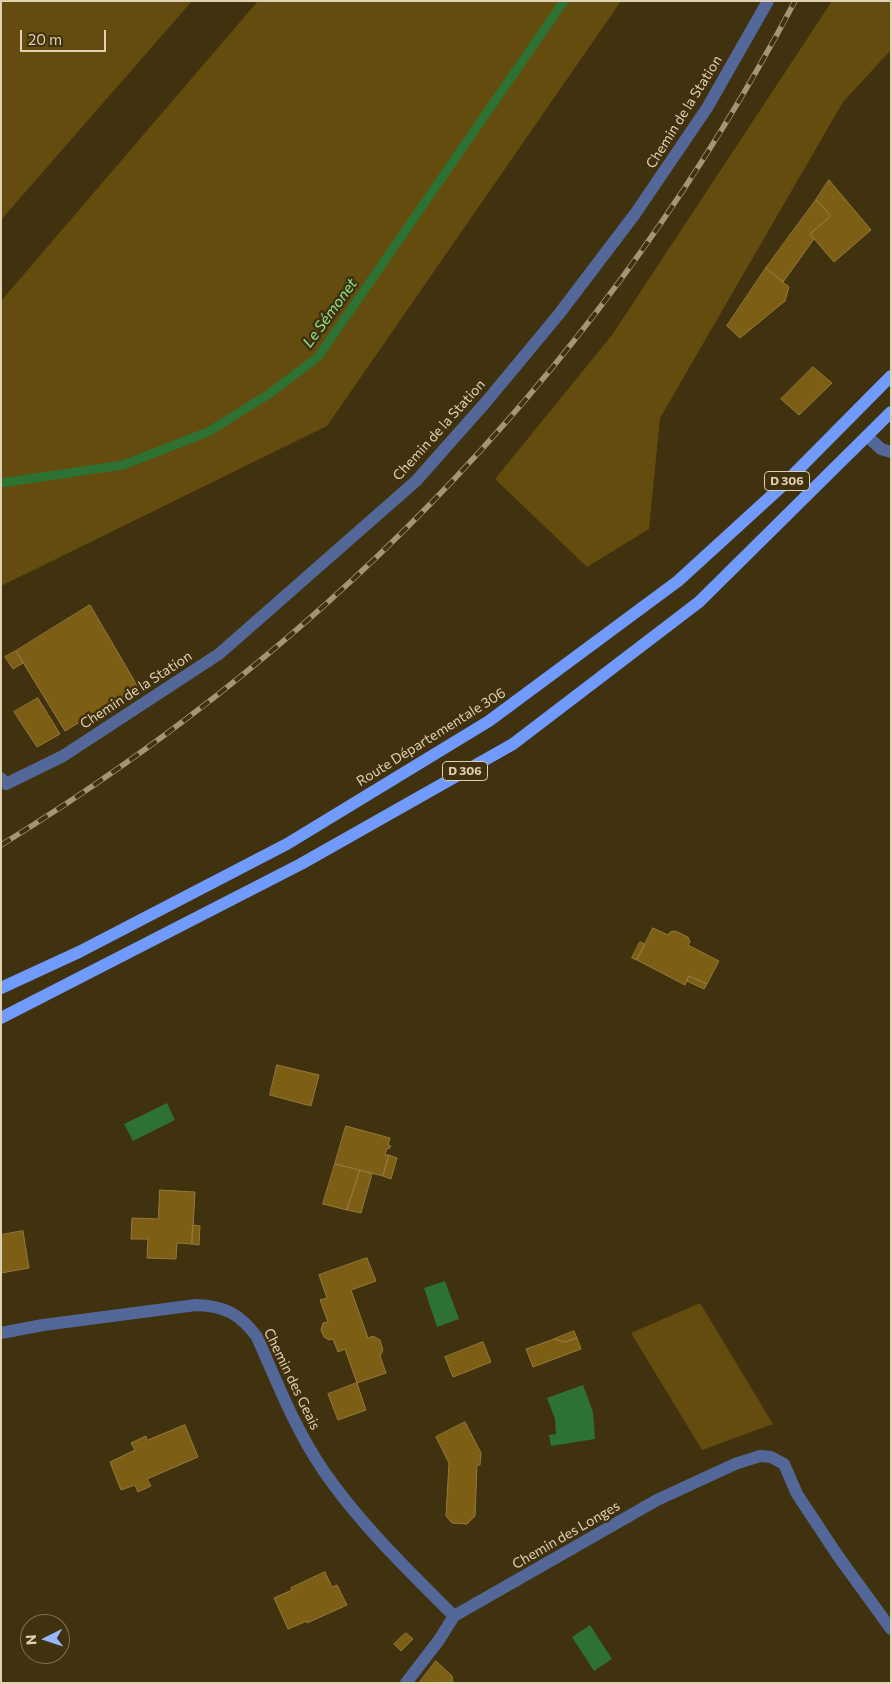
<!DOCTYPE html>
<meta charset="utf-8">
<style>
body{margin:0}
#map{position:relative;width:892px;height:1684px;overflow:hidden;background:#40310f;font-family:Commissioner,sans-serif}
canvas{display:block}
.frame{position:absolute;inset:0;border:2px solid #e0d1b2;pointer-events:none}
.north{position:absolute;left:20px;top:1614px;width:50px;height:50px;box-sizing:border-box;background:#40310f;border:1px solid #807150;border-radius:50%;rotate:266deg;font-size:14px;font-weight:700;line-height:20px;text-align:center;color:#e0d1b2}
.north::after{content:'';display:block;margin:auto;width:18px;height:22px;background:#96b6fd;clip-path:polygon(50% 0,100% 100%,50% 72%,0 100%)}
.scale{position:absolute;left:20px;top:30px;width:86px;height:22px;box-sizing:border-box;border:2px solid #e0d1b2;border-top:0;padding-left:6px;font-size:15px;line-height:18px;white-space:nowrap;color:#e0d1b2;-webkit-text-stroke:4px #40310f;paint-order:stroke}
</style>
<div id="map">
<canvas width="892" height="1684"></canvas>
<div class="frame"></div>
<div class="north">N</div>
<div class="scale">20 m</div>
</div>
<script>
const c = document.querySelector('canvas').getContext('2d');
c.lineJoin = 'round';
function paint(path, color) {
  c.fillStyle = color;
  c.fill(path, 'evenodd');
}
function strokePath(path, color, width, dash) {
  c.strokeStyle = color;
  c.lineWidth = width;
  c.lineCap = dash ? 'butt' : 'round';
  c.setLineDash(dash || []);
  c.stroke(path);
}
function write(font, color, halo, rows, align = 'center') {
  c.font = font + ' Commissioner,sans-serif';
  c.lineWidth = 5;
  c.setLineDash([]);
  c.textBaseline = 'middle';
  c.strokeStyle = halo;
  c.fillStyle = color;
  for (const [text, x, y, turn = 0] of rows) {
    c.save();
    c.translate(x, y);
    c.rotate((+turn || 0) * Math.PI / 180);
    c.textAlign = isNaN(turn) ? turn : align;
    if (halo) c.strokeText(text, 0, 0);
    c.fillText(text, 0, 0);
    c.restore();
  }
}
paint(new Path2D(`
 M 1,1 L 192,1 L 1,220 Z
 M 258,1 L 621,1 L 327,426 L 1,586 L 1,301 Z
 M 832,1 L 891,1 L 891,50 L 843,102 L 660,418 L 649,529 L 587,567 L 495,479 L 612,335 Z
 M 700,1303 L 773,1424 L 702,1450 L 631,1333 Z`), '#644b0e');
paint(new Path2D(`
 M 167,1103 L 175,1120 L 133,1141 L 124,1124 Z
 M 445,1281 L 459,1319 L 437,1327 L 424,1288 Z
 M 583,1385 L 593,1412 L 595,1439 L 551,1446 L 549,1435 L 556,1434 L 555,1419 L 547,1398 Z
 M 590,1625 L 612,1659 L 594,1671 L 572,1637 Z`), '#2d7233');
strokePath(new Path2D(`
 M 1,483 L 123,465 L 208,432 L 269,394 L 318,357 L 564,1`), '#2d7233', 9);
const building = new Path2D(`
 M 829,180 L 871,230 L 834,262 L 810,234 L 831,216 L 816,200 Z
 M 816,200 L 831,216 L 810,234 L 814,239 L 783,282 L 766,268 Z
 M 766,268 L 789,287 L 785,301 L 740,338 L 727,326 Z
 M 813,367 L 832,383 L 799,415 L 781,399 Z
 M 90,605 L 138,687 L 65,731 L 16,651 Z
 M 16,651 L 23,663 L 13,669 L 5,657 Z
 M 38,698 L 60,734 L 37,747 L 14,712 Z
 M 653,928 L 668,935 L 670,932 L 675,931 L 688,937 L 690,942 L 688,945 L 719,961 L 707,984 L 689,976 L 685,985 L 637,960 Z
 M 640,942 L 645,944 L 637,960 L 632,958 Z
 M 689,976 L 707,984 L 704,989 L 687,981 Z
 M 277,1065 L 319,1075 L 311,1106 L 270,1095 Z
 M 346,1126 L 390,1138 L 388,1145 L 391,1146 L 389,1149 L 387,1148 L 385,1155 L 389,1155 L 383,1176 L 335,1164 Z
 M 389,1155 L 397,1158 L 391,1179 L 383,1176 Z
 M 335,1164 L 360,1170 L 347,1210 L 323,1204 Z
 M 360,1170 L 372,1174 L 361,1213 L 347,1210 Z
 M 160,1190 L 195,1192 L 192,1244 L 177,1243 L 176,1259 L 147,1258 L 148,1239 L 131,1239 L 132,1218 L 158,1219 Z
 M 193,1225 L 200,1226 L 199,1245 L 192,1244 Z
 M 23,1231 L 29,1268 L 1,1273 L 1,1235 Z
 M 367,1258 L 376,1281 L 351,1290 L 368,1338 L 373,1336 L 380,1340 L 383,1350 L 380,1356 L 386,1373 L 357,1383 L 345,1349 L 338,1352 L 333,1339 L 329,1340 L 324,1337 L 321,1330 L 323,1323 L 328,1322 L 320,1300 L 327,1298 L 319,1275 Z
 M 574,1331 L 577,1338 L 565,1342 L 554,1339 Z
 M 577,1338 L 581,1349 L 533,1367 L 526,1349 L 554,1339 L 565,1342 Z
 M 483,1342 L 491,1362 L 453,1377 L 445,1357 Z
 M 357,1383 L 366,1410 L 338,1420 L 328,1394 Z
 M 465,1422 L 481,1453 L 480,1465 L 477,1465 L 475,1516 L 467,1524 L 452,1523 L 446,1516 L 449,1463 L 436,1437 Z
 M 185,1425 L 198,1457 L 147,1479 L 151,1486 L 138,1492 L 135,1485 L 121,1490 L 110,1462 L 135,1450 L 131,1443 L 146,1436 L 147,1440 Z
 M 325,1572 L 332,1587 L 337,1585 L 347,1605 L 307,1623 L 307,1621 L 288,1629 L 274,1598 L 292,1590 L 291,1588 Z
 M 406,1633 L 413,1639 L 401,1651 L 394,1644 Z
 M 436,1661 L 452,1676 L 453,1682 L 419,1683 Z`);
paint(building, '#7c5f15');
strokePath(building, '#95793a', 1);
strokePath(new Path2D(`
 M 867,436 L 881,449 L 891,452
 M 1,778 L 6,784 L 63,756 L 219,654 L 416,481 L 486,402 L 559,314 L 635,214 L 707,108 L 768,1
 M 1,1333 L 43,1325 L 196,1305 C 225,1306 240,1314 257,1337 C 277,1382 295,1429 323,1470 C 359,1523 409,1571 454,1616
 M 406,1683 L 439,1640 L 454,1616 L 657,1500 L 735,1464 L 760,1456 L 771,1457 L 784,1464 L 797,1494 L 838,1556 L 891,1629`), '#536898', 12);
strokePath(new Path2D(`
 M 1,988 L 79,952 L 287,844 L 489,721 L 678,581 L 781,487 L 891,376
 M 1,1018 L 301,864 L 513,744 L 699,602 L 891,412`), '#709afc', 12);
const rail = new Path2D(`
 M 1,845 C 341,637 609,354 795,1`);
strokePath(rail, '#a49575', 5.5);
strokePath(rail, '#40310f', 4, [11]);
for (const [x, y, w] of [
 [787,481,45],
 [465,771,45]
]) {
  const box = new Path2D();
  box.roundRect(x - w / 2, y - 9.5, w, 19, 4);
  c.fillStyle = '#40310f';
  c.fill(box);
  strokePath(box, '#e0d1b2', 1);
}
write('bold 12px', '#e0d1b2', null, [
 ["D 306",787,481],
 ["D 306",465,771]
]);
write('14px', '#e0d1b2', '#40310f', [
 ["Chemin de la Station",684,112,-58],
 ["Chemin de la Station",439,430,-48],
 ["Chemin de la Station",136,690,-33],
 ["Route Départementale 306",431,737,-32],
 ["Chemin des Geais",292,1379,64],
 ["Chemin des Longes",566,1535,-30]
]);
write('italic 15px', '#8be790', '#40310f', [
 ["Le Sémonet",330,313,-54]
]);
</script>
